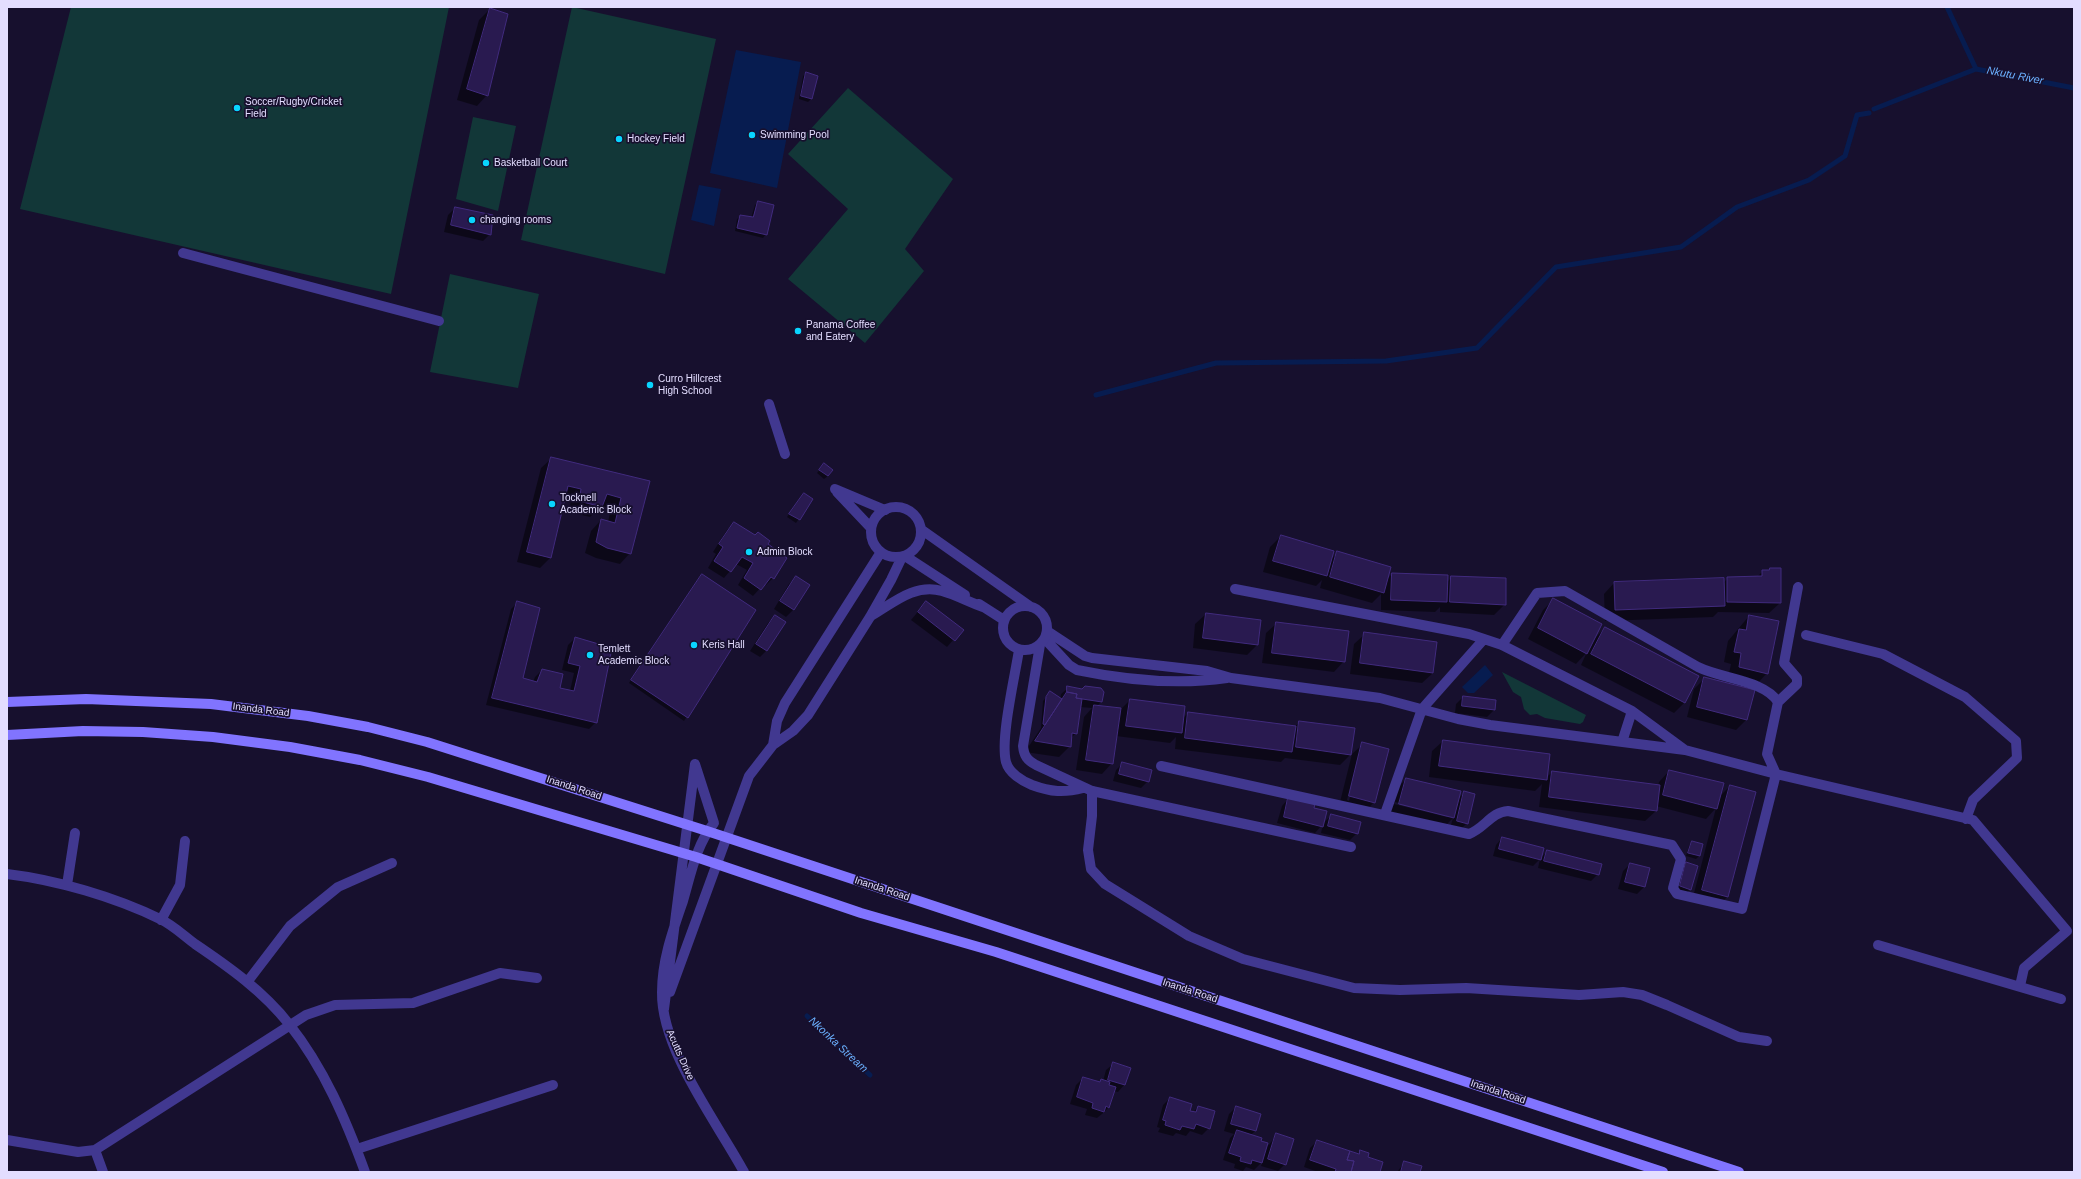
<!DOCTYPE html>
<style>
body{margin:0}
#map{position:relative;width:2081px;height:1179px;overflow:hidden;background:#17102e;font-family:Helvetica,sans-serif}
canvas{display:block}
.frame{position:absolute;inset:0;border:8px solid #e3ddff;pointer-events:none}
</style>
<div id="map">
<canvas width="2081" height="1179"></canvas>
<div class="frame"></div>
</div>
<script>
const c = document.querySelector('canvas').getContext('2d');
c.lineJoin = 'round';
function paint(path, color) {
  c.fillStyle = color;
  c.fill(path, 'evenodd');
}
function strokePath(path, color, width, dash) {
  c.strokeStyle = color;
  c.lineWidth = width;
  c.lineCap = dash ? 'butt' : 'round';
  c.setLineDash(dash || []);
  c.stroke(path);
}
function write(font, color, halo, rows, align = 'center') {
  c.font = font + ' Helvetica,sans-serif';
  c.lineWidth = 3.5;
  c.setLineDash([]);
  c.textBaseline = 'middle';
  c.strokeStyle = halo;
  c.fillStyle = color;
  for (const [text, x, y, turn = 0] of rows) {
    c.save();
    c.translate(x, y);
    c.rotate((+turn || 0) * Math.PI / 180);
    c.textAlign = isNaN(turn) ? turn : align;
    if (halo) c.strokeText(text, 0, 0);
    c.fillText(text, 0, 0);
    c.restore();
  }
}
paint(new Path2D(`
 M 71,7 L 449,7 L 391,294 L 20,209 Z
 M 572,7 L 716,39 L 665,274 L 521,240 Z
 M 848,88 L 953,179 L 905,249 L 924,271 L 865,343 L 788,279 L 848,209 L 788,154 Z
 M 473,117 L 516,126 L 498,211 L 456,199 Z
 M 450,274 L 539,294 L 518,388 L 430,372 Z
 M 1502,672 L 1586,715 L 1583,722 L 1580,724 L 1545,718 L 1537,714 L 1530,715 L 1524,709 L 1521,697 L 1513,692 Z`), '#123738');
paint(new Path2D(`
 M 736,50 L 801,62 L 777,188 L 710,173 Z
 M 699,185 L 721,189 L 714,226 L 691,220 Z
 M 1485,665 L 1493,675 L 1474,693 L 1468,693 L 1462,687 Z`), '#071c50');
paint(new Path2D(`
 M 490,9 L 487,95 L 477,106 L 457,100 L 479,20 Z
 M 806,73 L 811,99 L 808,102 L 799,99 L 803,76 Z
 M 758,202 L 766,234 L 763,238 L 735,231 L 737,219 L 741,216 L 751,218 L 755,205 Z
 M 455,208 L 490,234 L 483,241 L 444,232 L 448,215 Z
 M 552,458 L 648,481 L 630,553 L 620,564 L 596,558 L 585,553 L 591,531 L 601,520 L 608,522 L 611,508 L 601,506 L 590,517 L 569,512 L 571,499 L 565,498 L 551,557 L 540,568 L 517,562 L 541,468 Z
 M 821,468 L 828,476 L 824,479 L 817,473 Z
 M 804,494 L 812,500 L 796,523 L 787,517 Z
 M 734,523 L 766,544 L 773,578 L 766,585 L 764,584 L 753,596 L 738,585 L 747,570 L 736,564 L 724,578 L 708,568 L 716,554 L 713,552 L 727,530 Z
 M 1281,536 L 1331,559 L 1338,553 L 1386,580 L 1392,574 L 1447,582 L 1452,577 L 1505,604 L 1494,615 L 1440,612 L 1440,607 L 1435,612 L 1381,610 L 1381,594 L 1372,603 L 1320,588 L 1322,580 L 1316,586 L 1263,572 L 1270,547 Z
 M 1770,569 L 1780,603 L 1769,613 L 1718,612 L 1713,617 L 1605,621 L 1604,594 L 1614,583 L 1723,583 L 1728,578 L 1757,577 L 1763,571 L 1767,571 Z
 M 702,575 L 755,611 L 684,721 L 629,683 Z
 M 796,578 L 808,585 L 793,610 L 786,617 L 774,609 L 789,584 Z
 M 1553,600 L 1593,640 L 1605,628 L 1685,702 L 1674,713 L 1581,665 L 1587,652 L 1576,664 L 1528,639 L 1543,610 Z
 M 518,602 L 521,679 L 533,682 L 535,677 L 542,670 L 558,689 L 570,691 L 574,673 L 562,670 L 568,645 L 575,638 L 596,722 L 589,729 L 486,705 L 511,609 Z
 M 926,602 L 962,630 L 947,647 L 911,620 Z
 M 1206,614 L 1257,645 L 1247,655 L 1193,648 L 1195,624 Z
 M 775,616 L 767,650 L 760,657 L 750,651 L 768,623 Z
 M 1749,616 L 1767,673 L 1757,684 L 1728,678 L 1731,664 L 1724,662 L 1728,641 Z
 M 1277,623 L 1344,661 L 1334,672 L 1262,663 L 1266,633 Z
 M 1365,634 L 1433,673 L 1422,683 L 1350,674 L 1354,644 Z
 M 1705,678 L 1747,719 L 1736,730 L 1687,717 L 1694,689 Z
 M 1068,688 L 1101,702 L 1097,706 L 1121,709 L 1130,700 L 1182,719 L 1188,713 L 1295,726 L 1300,722 L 1351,754 L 1340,765 L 1285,758 L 1281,762 L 1175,749 L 1176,737 L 1170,743 L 1116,736 L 1112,763 L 1102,774 L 1076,770 L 1084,717 L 1092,708 L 1080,707 L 1076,733 L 1071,738 L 1070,746 L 1059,757 L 1025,752 L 1041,728 L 1043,701 L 1047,696 L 1060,700 L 1061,694 Z
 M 1463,697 L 1494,710 L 1487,717 L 1455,713 L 1456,704 Z
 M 1443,741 L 1546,778 L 1552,772 L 1658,786 L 1659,782 L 1669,771 L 1719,797 L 1730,786 L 1727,897 L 1717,907 L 1692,901 L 1716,808 L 1706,819 L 1656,806 L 1656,811 L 1645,821 L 1539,807 L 1542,784 L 1535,791 L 1429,777 L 1432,751 Z
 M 1363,744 L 1374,802 L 1364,813 L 1339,806 L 1352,754 ZM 1358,755 L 1360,755 L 1349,801 L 1347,800 Z
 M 1123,763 L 1148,781 L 1141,788 L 1113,781 L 1116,770 Z
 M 1406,779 L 1458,799 L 1464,793 L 1467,823 L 1460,830 L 1450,828 L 1453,818 L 1443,828 L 1389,815 L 1395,790 ZM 1395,802 L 1447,815 L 1447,817 L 1394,804 Z
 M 1288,799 L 1313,809 L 1322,824 L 1331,816 L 1357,833 L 1350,840 L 1321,833 L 1323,824 L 1315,833 L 1277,823 L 1282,806 Z
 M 1502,838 L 1540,858 L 1548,851 L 1598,874 L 1591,881 L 1538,868 L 1540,859 L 1533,866 L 1493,856 L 1496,845 Z
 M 1692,842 L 1702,845 L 1699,856 L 1696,859 L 1686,856 L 1689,846 Z
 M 1687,863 L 1690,889 L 1687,893 L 1677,890 L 1684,867 Z
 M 1630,864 L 1649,869 L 1644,887 L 1637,894 L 1618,889 L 1623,871 Z
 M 1113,1064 L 1124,1085 L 1118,1092 L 1114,1091 L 1109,1107 L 1102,1114 L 1097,1118 L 1085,1115 L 1087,1109 L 1070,1104 L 1076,1085 L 1083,1078 L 1098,1083 L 1103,1081 L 1106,1070 Z
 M 1170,1098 L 1189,1111 L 1193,1112 L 1198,1107 L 1209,1128 L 1202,1135 L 1190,1131 L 1186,1136 L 1176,1133 L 1173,1136 L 1158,1132 L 1160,1128 L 1157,1127 L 1163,1105 Z
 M 1236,1107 L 1255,1131 L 1251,1135 L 1260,1142 L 1269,1145 L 1277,1134 L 1285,1164 L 1278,1171 L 1261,1166 L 1263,1161 L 1254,1170 L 1246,1167 L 1243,1171 L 1234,1168 L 1235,1164 L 1223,1160 L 1230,1138 L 1234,1134 L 1224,1131 L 1229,1114 Z
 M 1317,1141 L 1357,1154 L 1361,1151 L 1379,1172 L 1318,1172 L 1304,1167 L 1310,1148 Z
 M 1405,1162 L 1419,1172 L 1397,1172 Z`), '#0007');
strokePath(new Path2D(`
 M 1947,7 L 1976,69 L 2074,88
 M 1874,109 L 1976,69
 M 1096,395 L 1216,363 L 1386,361 L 1477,348 L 1556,267 L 1681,247 L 1737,207 L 1809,180 L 1845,156 L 1857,115 L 1869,113
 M 807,1016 L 870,1075`), '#071c50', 5);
const building = new Path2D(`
 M 490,8 L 508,14 L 488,96 L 467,89 Z
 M 806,72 L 818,76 L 812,99 L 801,96 Z
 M 758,201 L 774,205 L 767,235 L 737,228 L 740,215 L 753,217 Z
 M 455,207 L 493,215 L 491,235 L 451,225 Z
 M 551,457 L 650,481 L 631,554 L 607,548 L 596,542 L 601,519 L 615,523 L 621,498 L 607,494 L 602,507 L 579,501 L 581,489 L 568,486 L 551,558 L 527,552 Z
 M 824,463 L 833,470 L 828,476 L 819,470 Z
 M 804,493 L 813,499 L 800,520 L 789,514 Z
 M 734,522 L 755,535 L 758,532 L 770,541 L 768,544 L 787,558 L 774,579 L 771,577 L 761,590 L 744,578 L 753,563 L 742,557 L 731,572 L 714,561 L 723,547 L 719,544 Z
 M 1281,535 L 1334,551 L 1327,576 L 1273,561 Z
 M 1337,551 L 1391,567 L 1384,593 L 1330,577 Z
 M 1770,568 L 1781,568 L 1781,603 L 1727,602 L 1727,577 L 1762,576 L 1762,570 L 1769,570 Z
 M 1392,573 L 1448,575 L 1447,602 L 1391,600 Z
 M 702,574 L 756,610 L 688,718 L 631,680 Z
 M 796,576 L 810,585 L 794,610 L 780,601 Z
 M 1451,576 L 1506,578 L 1506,605 L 1450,602 Z
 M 1724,578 L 1725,606 L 1615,610 L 1614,582 Z
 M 1553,598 L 1602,624 L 1587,654 L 1538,628 Z
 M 517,601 L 540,608 L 523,678 L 537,682 L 542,669 L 563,674 L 560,688 L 574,691 L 580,666 L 568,663 L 575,637 L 612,648 L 597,723 L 492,698 Z
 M 926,601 L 964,630 L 955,641 L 918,612 Z
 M 1206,613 L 1261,620 L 1258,645 L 1203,638 Z
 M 775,615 L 786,622 L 767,651 L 756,644 Z
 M 1749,615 L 1779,621 L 1768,674 L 1739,667 L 1741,653 L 1734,652 L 1739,629 L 1746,630 Z
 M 1276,622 L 1349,631 L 1345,662 L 1272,653 Z
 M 1605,627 L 1699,676 L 1685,703 L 1591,654 Z
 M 1364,632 L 1437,642 L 1433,673 L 1360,663 Z
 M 1704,677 L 1755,690 L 1747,720 L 1697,707 Z
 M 1067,686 L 1082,689 L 1085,686 L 1101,688 L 1104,692 L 1102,702 L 1076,698 L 1077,694 L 1067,692 Z
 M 1050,691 L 1062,699 L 1045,725 L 1043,724 L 1046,697 Z
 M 1067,692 L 1077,694 L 1076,698 L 1082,699 L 1077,734 L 1072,733 L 1071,747 L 1035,741 Z
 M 1463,696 L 1496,700 L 1495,710 L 1462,706 Z
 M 1130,699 L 1185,706 L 1182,733 L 1126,726 Z
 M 1094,705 L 1121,708 L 1113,764 L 1086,760 Z
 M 1188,712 L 1296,726 L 1292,752 L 1185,738 Z
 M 1299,721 L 1355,728 L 1351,755 L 1296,747 Z
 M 1443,740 L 1550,754 L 1547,780 L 1439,766 Z
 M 1362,742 L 1389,749 L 1375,803 L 1349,796 Z
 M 1122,762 L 1152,770 L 1149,782 L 1119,774 Z
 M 1669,770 L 1724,783 L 1717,809 L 1663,795 Z
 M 1552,771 L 1660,785 L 1657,811 L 1549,797 Z
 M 1406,778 L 1461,791 L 1454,818 L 1399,804 Z
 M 1730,785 L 1756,792 L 1728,897 L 1702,890 Z
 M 1464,791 L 1475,794 L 1468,824 L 1457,821 Z
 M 1288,798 L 1315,804 L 1314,808 L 1327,811 L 1323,827 L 1284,817 Z
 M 1331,814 L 1361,822 L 1358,834 L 1328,826 Z
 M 1502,837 L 1544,848 L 1541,860 L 1499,849 Z
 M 1692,841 L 1703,844 L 1700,856 L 1688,853 Z
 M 1547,850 L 1602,864 L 1599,875 L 1544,861 Z
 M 1686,862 L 1698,866 L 1691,890 L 1680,886 Z
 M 1630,863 L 1650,868 L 1645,887 L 1625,882 Z
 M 1113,1062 L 1131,1068 L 1125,1085 L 1108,1080 Z
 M 1083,1077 L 1100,1082 L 1101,1079 L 1110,1082 L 1109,1085 L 1116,1087 L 1109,1108 L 1106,1106 L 1104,1112 L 1092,1108 L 1093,1103 L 1077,1097 Z
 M 1170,1097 L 1192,1104 L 1190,1111 L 1196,1112 L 1198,1106 L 1215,1111 L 1210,1129 L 1196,1124 L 1194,1129 L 1182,1126 L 1180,1130 L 1165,1125 L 1166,1121 L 1163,1120 Z
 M 1236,1106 L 1261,1114 L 1256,1131 L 1231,1124 Z
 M 1237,1130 L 1262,1138 L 1261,1141 L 1268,1143 L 1262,1163 L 1252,1160 L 1251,1164 L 1240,1161 L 1241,1157 L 1229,1153 Z
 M 1276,1133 L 1294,1139 L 1286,1165 L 1268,1159 Z
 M 1317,1140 L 1350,1151 L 1347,1160 L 1354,1161 L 1351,1172 L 1335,1172 L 1336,1169 L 1310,1160 Z
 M 1360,1150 L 1369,1153 L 1368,1157 L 1383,1162 L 1380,1172 L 1351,1172 L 1354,1161 L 1347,1160 L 1350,1151 L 1359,1154 Z
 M 1404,1161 L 1422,1166 L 1420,1172 L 1401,1172 Z`);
paint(building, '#291a50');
strokePath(building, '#412b7e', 1);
strokePath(new Path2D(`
 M 183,253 L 439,321
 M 769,404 L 785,454
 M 835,489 L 885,510
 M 837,492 L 871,528
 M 1235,589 L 1469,634 L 1502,645 L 1632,711 L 1685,750
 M 1047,631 L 1085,656 L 1092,658 L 1207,671 L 1231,678 L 1380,698 L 1458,719 L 1490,725 L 1685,750 L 1776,774 L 1973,820 L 2067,931 L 2024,968 L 2020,986
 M 1806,635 L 1883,654 L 1965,697 L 2016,741 L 2017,758 L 1973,800 L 1966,819
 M 1045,639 L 1069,665 L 1077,670 C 1125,680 1178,685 1227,678
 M 1778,702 L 1797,684 L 1797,678 L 1784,663 L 1798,587
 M 1622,742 L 1632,711
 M 1161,766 L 1469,834 C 1485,828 1491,812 1508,811 L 1672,845 L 1681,859 L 1673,888 L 1677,894 L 1742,909 L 1776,774 L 1767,754 L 1778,702 C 1764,680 1722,679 1698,667 L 1565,591 L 1537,593 L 1502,645
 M 1092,791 L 1351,847
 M 1385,814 L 1422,709 L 1484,639
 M 1878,945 L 2061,999`), '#413890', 10);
strokePath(new Path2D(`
 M871 532a25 25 0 1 1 50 0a25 25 0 1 1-50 0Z
 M 922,530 L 1031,607
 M 905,556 L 965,595
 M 979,604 L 1004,620
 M1003 628a22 22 0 1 1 44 0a22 22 0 1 1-44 0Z
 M 871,616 C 893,603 915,583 942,591 C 956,595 969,602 983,607
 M 1040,645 L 1023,746 C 1024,756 1027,760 1036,765 L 1092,791 L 1092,816 L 1088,850 L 1091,869 L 1105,884 L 1189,936 L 1243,959 L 1354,988 L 1400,990 L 1466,988 L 1579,995 L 1623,992 L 1642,995 L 1667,1005 L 1739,1037 L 1767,1041
 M 1019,650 C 1015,676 1000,739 1006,762 C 1009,773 1022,781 1032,785 C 1051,792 1064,793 1083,788
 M 773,745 L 777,721 L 785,703 L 881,552
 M 7,874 C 57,880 115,897 160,919 C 173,925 184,936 195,944 C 229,967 263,991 289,1024 C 324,1068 346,1120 365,1172
 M 67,885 L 75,833
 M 161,920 L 180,885 L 185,841
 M 248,981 L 290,926 L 338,887 L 392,863
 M 670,992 L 749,776 L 773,745 L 793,731 L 808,715 L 870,617 L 891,580 L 902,557
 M 664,1009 L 695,764 L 714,823 C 696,845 691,874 683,901 C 673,930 662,960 662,992 C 661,1050 717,1122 744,1172
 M 7,1140 L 78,1152 L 95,1150 L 306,1015 L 335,1005 L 413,1003 L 500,973 L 537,978
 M 357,1149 L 553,1085
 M 95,1150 L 103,1172`), '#413890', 10);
strokePath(new Path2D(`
 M 7,702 L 86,699 L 211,704 L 308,716 L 368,727 L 427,742 L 707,831 L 1739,1172
 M 7,735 L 83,731 L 143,732 L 213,737 L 290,747 L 360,760 L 428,777 L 696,857 L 861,913 L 996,952 L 1663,1172`), '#8174ff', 10);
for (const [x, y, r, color] of [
 [237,108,4,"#09d5ff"],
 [752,135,4,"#09d5ff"],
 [619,139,4,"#09d5ff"],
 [486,163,4,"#09d5ff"],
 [472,220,4,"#09d5ff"],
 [798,331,4,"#09d5ff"],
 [650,385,4,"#09d5ff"],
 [552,504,4,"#09d5ff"],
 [749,552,4,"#09d5ff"],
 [694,645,4,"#09d5ff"],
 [590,655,4,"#09d5ff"]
]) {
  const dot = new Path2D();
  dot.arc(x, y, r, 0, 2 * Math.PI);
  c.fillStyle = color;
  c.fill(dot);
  strokePath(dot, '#17102e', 1.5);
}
write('10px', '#e3ddff', '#17102e', [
 ["Soccer/Rugby/Cricket",245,102],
 ["Field",245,114],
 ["Swimming Pool",760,135],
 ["Hockey Field",627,139],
 ["Basketball Court",494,163],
 ["changing rooms",480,220],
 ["Panama Coffee",806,325],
 ["and Eatery",806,337],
 ["Curro Hillcrest",658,379],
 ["High School",658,391],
 ["Tocknell",560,498],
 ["Academic Block",560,510],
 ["Admin Block",757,552],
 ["Keris Hall",702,645],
 ["Temlett",598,649],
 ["Academic Block",598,661]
], 'left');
write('10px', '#e3ddff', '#17102e', [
 ["Inanda Road",261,710,7],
 ["Inanda Road",574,788,18],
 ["Inanda Road",882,889,18],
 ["Inanda Road",1190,991,18],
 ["Acutts Drive",680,1055,66],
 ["Inanda Road",1498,1092,18]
]);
write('italic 11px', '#6bb0ff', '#17102e', [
 ["Nkutu River",2015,76,11],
 ["Nkonka Stream",838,1045,43]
]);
</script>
